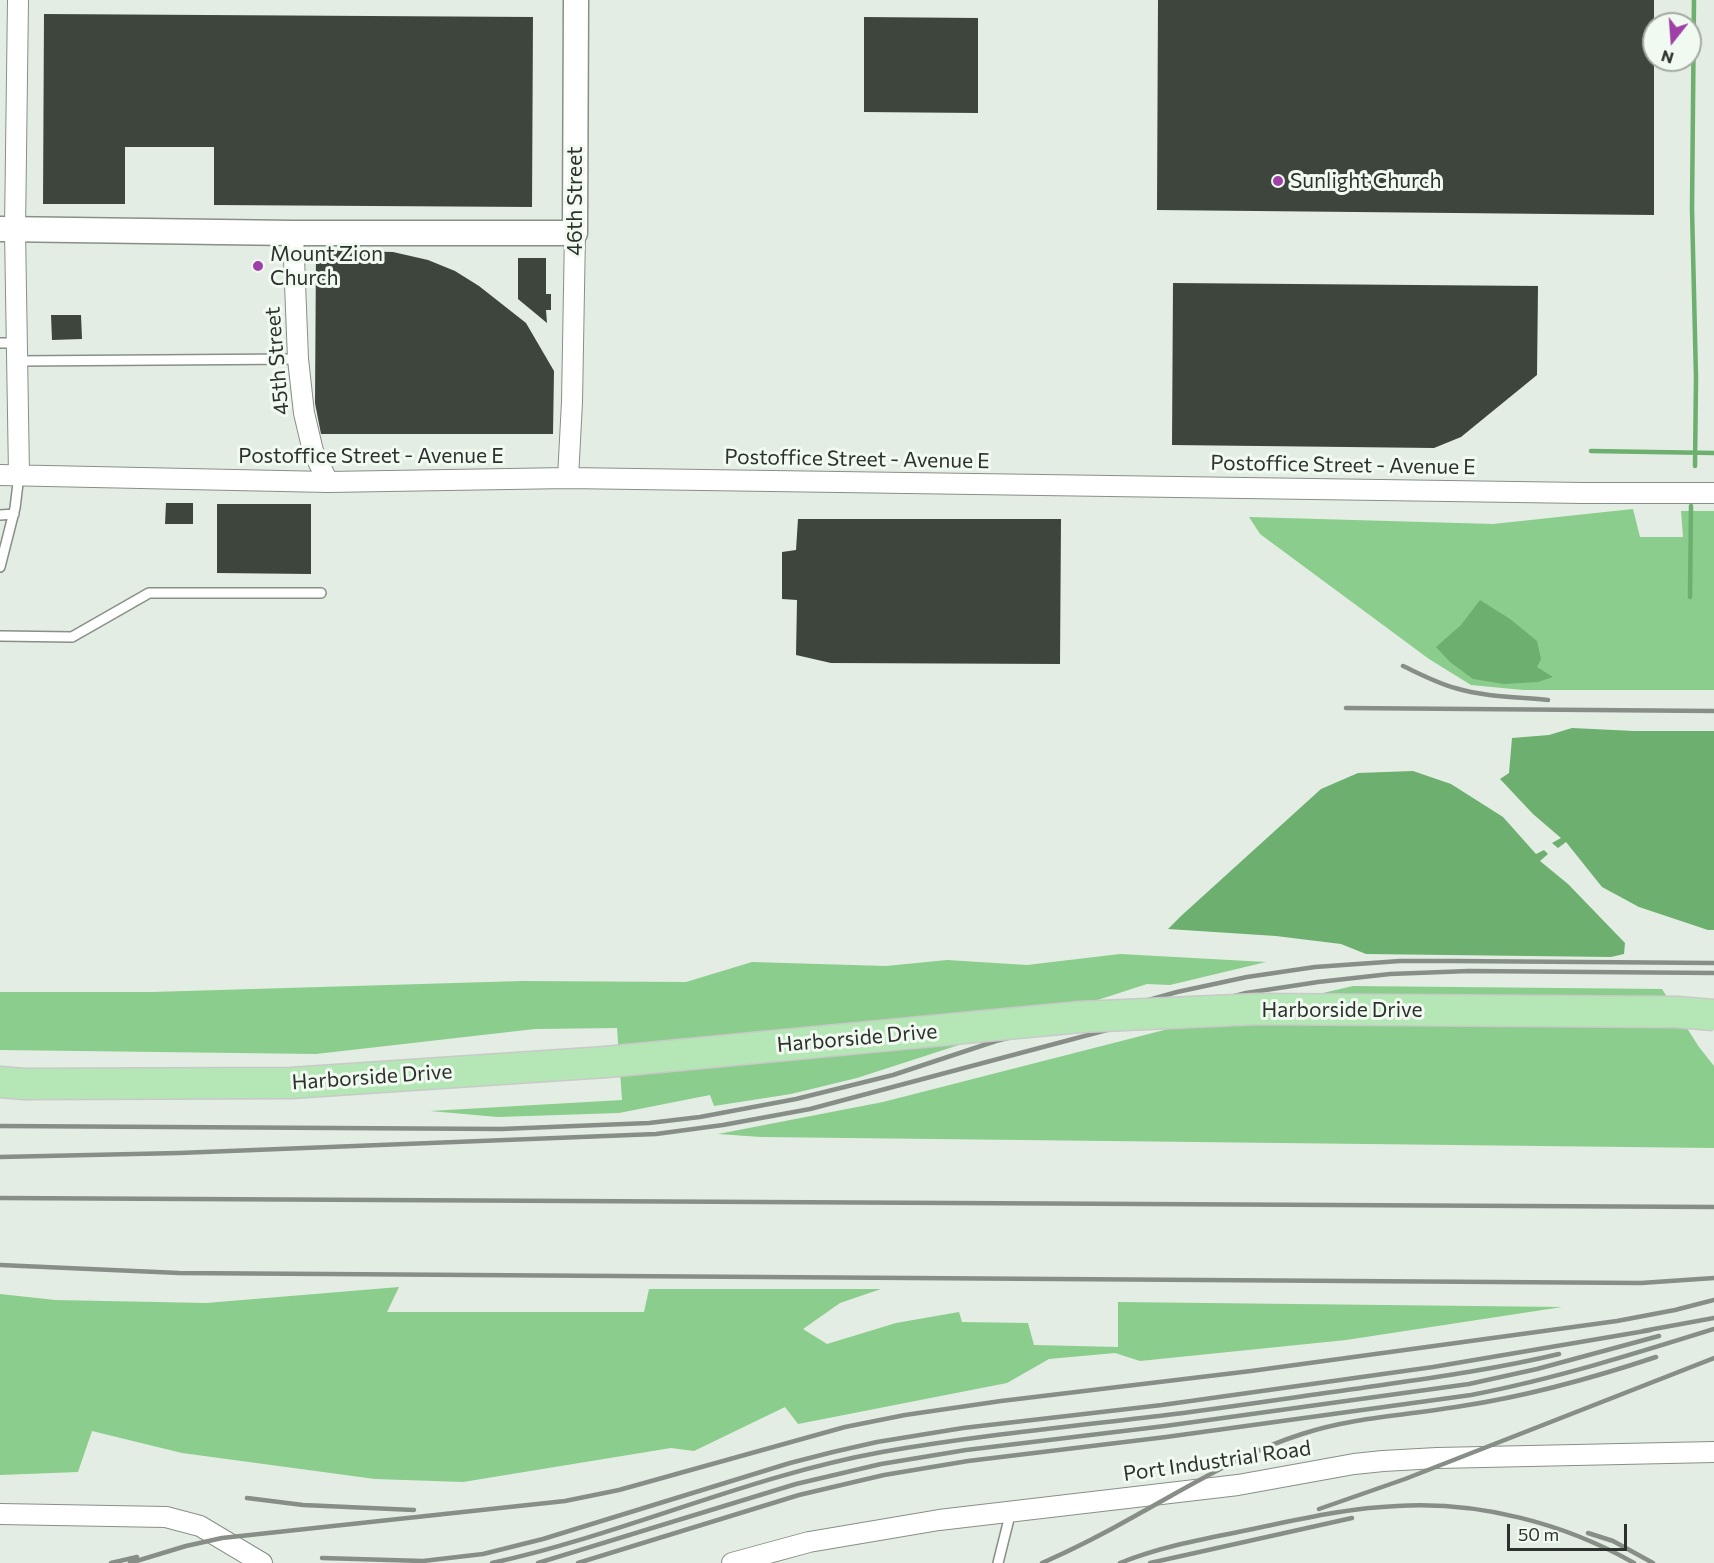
<!DOCTYPE html>
<style>
body{margin:0}
#map{position:relative;width:1714px;height:1563px;overflow:hidden;background:#e3ede3;font-family:Commissioner,sans-serif}
canvas{display:block}
.north{position:absolute;left:1642px;top:12px;width:60px;height:60px;box-sizing:border-box;background:#f1faf0;border:2px solid #a3aaa2;border-radius:50%;rotate:197deg;font-size:16px;font-weight:700;line-height:24px;text-align:center;color:#2d312d}
.north::after{content:'';display:block;margin:auto;width:21px;height:27px;background:#a03fa7;clip-path:polygon(50% 0,100% 100%,50% 72%,0 100%)}
.scale{position:absolute;left:1507px;top:1524px;width:120px;height:27px;box-sizing:border-box;border:3px solid #2d312d;border-top:0;padding-left:8px;font-size:18px;line-height:21px;white-space:nowrap;color:#2d312d;-webkit-text-stroke:4px #f1faf0;paint-order:stroke}
</style>
<div id="map">
<canvas width="1714" height="1563"></canvas>
<div class="north">N</div>
<div class="scale">50 m</div>
</div>
<script>
const c = document.querySelector('canvas').getContext('2d');
c.lineJoin = 'round';
function paint(path, color) {
  c.fillStyle = color;
  c.fill(path, 'evenodd');
}
function strokePath(path, color, width, dash) {
  c.strokeStyle = color;
  c.lineWidth = width;
  c.lineCap = dash ? 'butt' : 'round';
  c.setLineDash(dash || []);
  c.stroke(path);
}
function write(font, color, halo, rows, align = 'center') {
  c.font = font + ' Commissioner,sans-serif';
  c.lineWidth = 6;
  c.setLineDash([]);
  c.textBaseline = 'middle';
  c.strokeStyle = halo;
  c.fillStyle = color;
  for (const [text, x, y, turn = 0] of rows) {
    c.save();
    c.translate(x, y);
    c.rotate((+turn || 0) * Math.PI / 180);
    c.textAlign = isNaN(turn) ? turn : align;
    if (halo) c.strokeText(text, 0, 0);
    c.fillText(text, 0, 0);
    c.restore();
  }
}
paint(new Path2D(`
 M 1633,509 L 1640,537 L 1683,537 L 1681,511 L 1714,511 L 1714,690 L 1523,690 L 1471,685 L 1429,659 L 1260,534 L 1249,517 L 1493,524 Z
 M 1120,954 L 1266,962 L 1170,985 L 1147,984 L 857,1078 L 791,1094 L 714,1106 L 710,1095 L 619,1113 L 498,1117 L 430,1111 L 622,1100 L 617,1028 L 535,1029 L 316,1054 L 0,1050 L 0,992 L 152,992 L 522,981 L 686,982 L 752,962 L 886,966 L 947,960 L 1027,965 Z
 M 1353,986 L 1662,989 L 1699,1047 L 1714,1066 L 1714,1148 L 761,1137 L 718,1134 L 883,1102 L 1176,1027 Z
 M 399,1287 L 387,1312 L 644,1312 L 649,1289 L 881,1289 L 840,1303 L 803,1329 L 827,1344 L 896,1323 L 959,1312 L 962,1322 L 1028,1323 L 1034,1345 L 1118,1347 L 1118,1302 L 1562,1307 L 1346,1340 L 1140,1361 L 1115,1353 L 1049,1359 L 1007,1383 L 798,1424 L 785,1407 L 694,1451 L 671,1448 L 463,1482 L 375,1479 L 182,1453 L 92,1431 L 78,1472 L 0,1475 L 0,1294 L 55,1300 L 206,1303 Z`), '#8bcd8c');
paint(new Path2D(`
 M 1480,600 L 1510,619 L 1537,641 L 1541,659 L 1537,667 L 1553,677 L 1538,682 L 1504,684 L 1473,679 L 1450,662 L 1436,647 L 1461,625 Z
 M 1572,728 L 1634,731 L 1714,731 L 1714,930 L 1708,930 L 1639,907 L 1602,887 L 1566,842 L 1558,848 L 1552,843 L 1561,838 L 1533,814 L 1500,779 L 1509,773 L 1512,738 L 1549,735 Z
 M 1413,771 L 1451,784 L 1503,817 L 1536,854 L 1544,850 L 1548,854 L 1540,861 L 1568,884 L 1625,943 L 1624,954 L 1611,957 L 1366,954 L 1341,944 L 1276,936 L 1168,929 L 1181,916 L 1321,789 L 1358,773 Z`), '#6caf6e');
strokePath(new Path2D(`
 M 1694,0 L 1692,209 L 1696,378 L 1695,466
 M 1591,451 L 1714,453
 M 1690,597 L 1691,506`), '#6caf6e', 4.5);
paint(new Path2D(`
 M 1158,0 L 1654,0 L 1654,215 L 1157,210 Z
 M 44,14 L 533,17 L 532,207 L 214,205 L 214,147 L 125,147 L 125,204 L 43,204 Z
 M 864,17 L 978,18 L 978,113 L 864,112 Z
 M 316,250 L 393,252 L 428,260 L 455,271 L 479,286 L 526,323 L 554,371 L 553,434 L 321,434 L 315,403 Z
 M 518,258 L 546,258 L 546,294 L 551,294 L 551,310 L 546,310 L 547,323 L 518,299 Z
 M 1173,283 L 1538,286 L 1537,375 L 1461,437 L 1434,448 L 1172,445 Z
 M 51,315 L 81,315 L 82,339 L 52,340 Z
 M 166,503 L 193,503 L 193,524 L 165,524 Z
 M 217,504 L 311,504 L 311,574 L 217,573 Z
 M 798,519 L 1061,519 L 1060,664 L 831,663 L 796,655 L 797,600 L 782,599 L 782,552 L 796,550 Z`), '#3d453d');
const service = new Path2D(`
 M 0,343 L 17,343
 M 17,361 L 298,359
 M 0,515 L 14,514
 M 0,567 L 15,508 L 19,475
 M 0,636 L 72,637 L 149,593 L 321,593
 M 998,1563 L 1011,1511`);
const minor = new Path2D(`
 M 18,0 L 15,230 L 19,475
 M 293,233 L 298,359 L 304,413 L 313,451 L 328,482
 M 0,475 L 328,482 L 568,478 L 1583,493 L 1714,493
 M 568,478 L 572,402 L 575,233
 M 0,1514 L 166,1517 L 200,1526 L 262,1563
 M 732,1563 L 809,1542 L 939,1520 L 1238,1485 L 1354,1464 L 1383,1461 L 1437,1458 L 1714,1452`);
const tertiary = new Path2D(`
 M 0,229 L 293,233 L 575,233 L 576,0`);
const primary = new Path2D(`
 M 0,1082 L 24,1084 L 291,1083 L 606,1062`);
strokePath(service, '#879087', 12);
strokePath(minor, '#879087', 22);
strokePath(tertiary, '#879087', 27);
strokePath(primary, '#c8c9c8', 33);
strokePath(service, '#fff', 9);
strokePath(minor, '#fff', 20);
strokePath(tertiary, '#fff', 24);
strokePath(primary, '#b4e7b5', 30);
strokePath(new Path2D(`
 M 1403,666 C 1420,674 1437,683 1455,688 C 1485,697 1518,697 1548,700
 M 1346,708 L 1714,711
 M 0,1126 L 501,1129 L 649,1123 L 700,1117 L 796,1099 L 893,1075 L 996,1041 L 1081,1019 L 1177,992 L 1247,977 L 1315,967 L 1400,961 L 1453,961 L 1714,963
 M 0,1157 L 179,1153 L 656,1134 L 723,1125 L 810,1109 L 1246,993 L 1318,982 L 1390,974 L 1469,971 L 1714,973
 M 0,1198 L 1714,1207
 M 0,1265 L 179,1273 L 1641,1283 L 1714,1278
 M 1643,1331 L 1714,1318
 M 247,1498 L 303,1505 L 414,1510
 M 1319,1509 L 1405,1479 L 1714,1358
 M 1588,1533 L 1613,1541 L 1653,1563
 M 322,1558 L 423,1561 L 483,1554 L 543,1539 L 790,1463 L 833,1452 L 877,1442 L 963,1428 L 1162,1405 L 1433,1367 L 1651,1330
 M 111,1563 L 137,1557
 M 130,1563 L 186,1546 L 222,1538 L 565,1501 L 619,1490 L 845,1427 L 905,1415 L 1001,1401 L 1251,1371 L 1617,1321 L 1675,1310 L 1714,1300
 M 492,1563 C 624,1534 749,1476 882,1452 C 974,1436 1066,1427 1159,1416 C 1224,1408 1289,1398 1354,1389 C 1423,1379 1492,1370 1559,1354
 M 538,1563 L 796,1484 L 881,1464 L 966,1450 L 1165,1426 L 1469,1384 L 1537,1369 L 1659,1336
 M 578,1563 L 799,1495 L 884,1475 L 968,1461 L 1166,1437 L 1471,1395 C 1554,1379 1634,1354 1714,1329
 M 1042,1563 C 1074,1549 1105,1533 1135,1516 C 1190,1486 1242,1453 1302,1434 C 1354,1417 1409,1415 1462,1406 C 1528,1396 1593,1378 1656,1357
 M 1120,1563 C 1162,1546 1208,1538 1253,1529 C 1301,1519 1348,1508 1397,1506 C 1478,1501 1564,1523 1634,1563
 M 1150,1563 L 1352,1518`), '#878e87', 4.5);
const primaryBridge = new Path2D(`
 M 606,1062 L 1080,1017 L 1258,1009 L 1677,1012 L 1714,1015`);
strokePath(primaryBridge, '#c8c9c8', 33, []);
strokePath(primaryBridge, '#b4e7b5', 30);
for (const [x, y, r, color] of [
 [1278,181,6,"#a03fa7"],
 [258,266,6,"#a03fa7"]
]) {
  const dot = new Path2D();
  dot.arc(x, y, r, 0, 2 * Math.PI);
  c.fillStyle = color;
  c.fill(dot);
  strokePath(dot, '#f1faf0', 2);
}
write('21px', '#2d312d', '#f1faf0', [
 ["Sunlight Church",1290,181],
 ["Mount Zion",270,254],
 ["Church",270,278]
], 'left');
write('21px', '#2d312d', '#f1faf0', [
 ["46th Street",575,201,-90],
 ["45th Street",277,361,-95],
 ["Postoffice Street - Avenue E",371,456],
 ["Postoffice Street - Avenue E",857,459,1],
 ["Postoffice Street - Avenue E",1343,465,1],
 ["Harborside Drive",1342,1010],
 ["Harborside Drive",857,1038,-5],
 ["Harborside Drive",372,1077,-4],
 ["Port Industrial Road",1217,1461,-8]
]);
</script>
